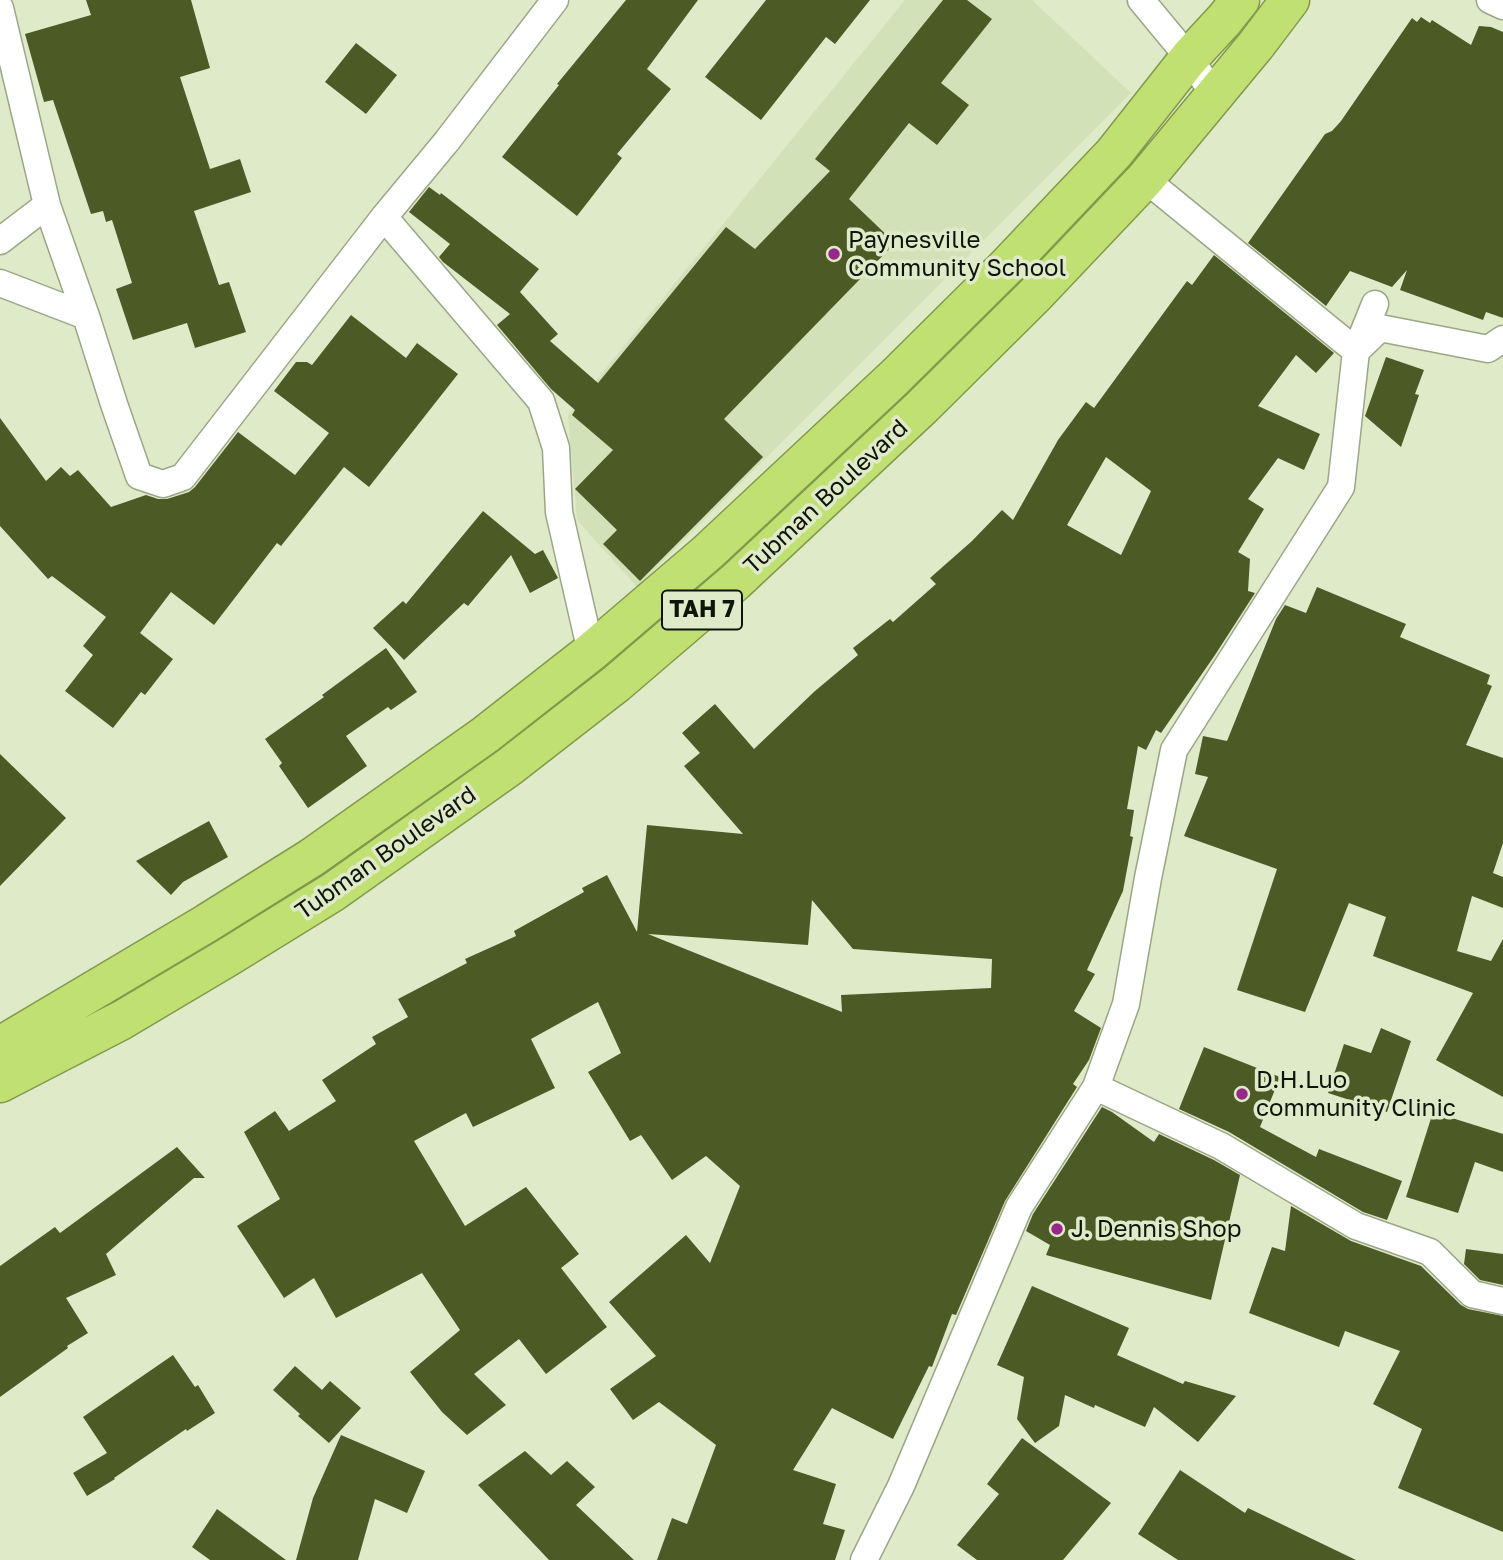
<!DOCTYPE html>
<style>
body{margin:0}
canvas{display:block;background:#dfeac9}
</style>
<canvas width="1503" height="1560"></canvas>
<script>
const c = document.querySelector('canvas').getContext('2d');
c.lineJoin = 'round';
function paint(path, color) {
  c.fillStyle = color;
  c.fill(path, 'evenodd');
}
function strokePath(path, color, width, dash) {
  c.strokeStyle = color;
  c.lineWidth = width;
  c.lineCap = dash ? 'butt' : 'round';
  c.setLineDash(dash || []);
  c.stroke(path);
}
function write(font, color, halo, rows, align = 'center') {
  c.font = font + ' "Golos Text",sans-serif';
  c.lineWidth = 7;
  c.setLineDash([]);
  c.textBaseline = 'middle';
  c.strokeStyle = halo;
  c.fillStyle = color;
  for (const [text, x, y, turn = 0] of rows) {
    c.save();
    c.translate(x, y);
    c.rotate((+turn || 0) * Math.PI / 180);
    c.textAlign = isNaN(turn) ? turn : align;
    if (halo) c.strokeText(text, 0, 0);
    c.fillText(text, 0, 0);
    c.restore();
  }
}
paint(new Path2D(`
 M 905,0 L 1032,0 L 1131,93 L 637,587 L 577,520 L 568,415 Z`), '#d3e1b9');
paint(new Path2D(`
 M 86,0 L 191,0 L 210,68 L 180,77 L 210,169 L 240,159 L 251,192 L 194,211 L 219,285 L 229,282 L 246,332 L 195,348 L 187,323 L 133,340 L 116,289 L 132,283 L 112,220 L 106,222 L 103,211 L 91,214 L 53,100 L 44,102 L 25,34 L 91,15 Z
 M 626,0 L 698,0 L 647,69 L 671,89 L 617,154 L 622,158 L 577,216 L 502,157 L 559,85 L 557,84 Z
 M 766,0 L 870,0 L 835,44 L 826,37 L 761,120 L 705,77 Z
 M 943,0 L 967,0 L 992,19 L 941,83 L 969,105 L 937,145 L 909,123 L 849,199 L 895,243 L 724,419 L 763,457 L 640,581 L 603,544 L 617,530 L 575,489 L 613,450 L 572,415 L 575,410 L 551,389 L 497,325 L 510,314 L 443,262 L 439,257 L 450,244 L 409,212 L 429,187 L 440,195 L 441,193 L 539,269 L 520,292 L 558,334 L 550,341 L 598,383 L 726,227 L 755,249 L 830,171 L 815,159 Z
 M 1421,17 L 1430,23 L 1432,20 L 1471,45 L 1479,26 L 1491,27 L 1503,32 L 1503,318 L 1486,312 L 1483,320 L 1400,290 L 1407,270 L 1392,287 L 1350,271 L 1326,306 L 1248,243 L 1325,134 L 1332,131 L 1341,121 L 1412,18 L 1417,22 Z
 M 356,43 L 397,75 L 366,114 L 325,82 Z
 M 1214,255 L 1334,353 L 1316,373 L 1296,355 L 1258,406 L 1320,434 L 1304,470 L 1278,458 L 1248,499 L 1264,509 L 1238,552 L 1250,559 L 1248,591 L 1255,593 L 1215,655 L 1161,733 L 1156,730 L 1146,750 L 1138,746 L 1127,809 L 1134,810 L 1130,836 L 1133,837 L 1123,891 L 1087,970 L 1095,974 L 1074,1011 L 1101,1028 L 1089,1060 L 1073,1084 L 1077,1087 L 1005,1201 L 956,1315 L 952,1314 L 932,1367 L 929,1366 L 893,1439 L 832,1408 L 793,1470 L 836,1484 L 823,1524 L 845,1530 L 835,1560 L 657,1560 L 672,1518 L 687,1524 L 716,1445 L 659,1402 L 633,1420 L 610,1389 L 656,1356 L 609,1302 L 686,1235 L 710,1263 L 740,1186 L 706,1156 L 672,1180 L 641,1135 L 630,1141 L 588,1072 L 621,1053 L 598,1002 L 531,1039 L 555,1088 L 473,1127 L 466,1113 L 414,1141 L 465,1226 L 526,1187 L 579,1254 L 561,1268 L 607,1327 L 546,1374 L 519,1339 L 474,1374 L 506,1405 L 467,1435 L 442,1412 L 410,1372 L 460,1330 L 422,1273 L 336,1318 L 314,1278 L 284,1298 L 237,1226 L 280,1199 L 244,1132 L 275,1111 L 289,1131 L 336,1101 L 322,1080 L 376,1044 L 372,1037 L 408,1017 L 398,999 L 467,963 L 465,959 L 516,936 L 514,931 L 584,892 L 582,888 L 607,875 L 637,932 L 647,825 L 743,834 L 684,766 L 700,753 L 682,733 L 715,704 L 754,749 L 815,691 L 858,655 L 853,648 L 890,619 L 893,622 L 936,584 L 930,578 L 972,541 L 1002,510 L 1013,520 L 1058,440 L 1086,402 L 1094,408 L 1187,281 L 1192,285 ZM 1106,457 L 1151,491 L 1121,555 L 1067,525 ZM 812,900 L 853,949 L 992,959 L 991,988 L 841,995 L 842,1012 L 648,934 L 808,945 Z
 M 351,315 L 406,358 L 417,343 L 458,374 L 369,487 L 344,467 L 281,546 L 277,543 L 214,625 L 171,592 L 140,633 L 173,659 L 145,695 L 141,692 L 113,728 L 65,691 L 93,655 L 83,646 L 106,617 L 52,576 L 48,579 L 0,526 L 0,418 L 46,481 L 61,467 L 70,476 L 78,470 L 111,507 L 146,495 L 158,499 L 167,499 L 189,492 L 195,487 L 238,432 L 295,475 L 329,433 L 274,391 L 296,362 L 307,362 L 312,365 Z
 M 1386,357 L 1424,370 L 1415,394 L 1419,395 L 1401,447 L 1365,416 Z
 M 483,511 L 535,554 L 543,550 L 558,578 L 530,593 L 511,555 L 468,606 L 464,603 L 404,660 L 373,628 L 403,601 L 406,604 Z
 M 1317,587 L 1406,624 L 1400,637 L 1490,675 L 1487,684 L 1492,686 L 1466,745 L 1503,758 L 1503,843 L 1493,873 L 1503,877 L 1503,908 L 1472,896 L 1457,951 L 1491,961 L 1503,939 L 1503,1097 L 1436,1060 L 1473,993 L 1373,956 L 1386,917 L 1349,903 L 1305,1012 L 1237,990 L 1277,869 L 1184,836 L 1208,777 L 1195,774 L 1203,736 L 1227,741 L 1276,619 L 1285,605 L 1306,613 Z
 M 386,648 L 417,692 L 391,710 L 388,707 L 346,736 L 367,766 L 308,808 L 279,766 L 282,763 L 265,739 L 324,697 L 322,695 Z
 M 0,754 L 66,818 L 0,886 Z
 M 209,821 L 228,857 L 183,882 L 171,895 L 136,861 Z
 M 1381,1028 L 1411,1041 L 1387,1112 L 1328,1093 L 1344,1044 L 1371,1053 Z
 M 1204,1047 L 1280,1077 L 1260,1127 L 1316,1157 L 1319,1149 L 1402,1181 L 1387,1220 L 1363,1212 L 1229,1132 L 1179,1109 Z
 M 1102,1107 L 1112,1112 L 1154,1142 L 1159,1134 L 1214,1160 L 1240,1175 L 1211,1300 L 1046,1255 L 1050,1245 L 1026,1231 L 1033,1214 Z
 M 1433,1112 L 1503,1134 L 1503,1172 L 1475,1162 L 1458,1213 L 1406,1197 Z
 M 177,1147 L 205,1178 L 194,1178 L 106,1254 L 116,1275 L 66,1298 L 88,1333 L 67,1346 L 68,1348 L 0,1397 L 0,1266 L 55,1227 L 60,1233 Z
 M 1291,1206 L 1351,1241 L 1421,1266 L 1461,1305 L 1468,1309 L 1503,1316 L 1503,1532 L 1398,1488 L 1422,1429 L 1373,1404 L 1400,1351 L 1345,1331 L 1339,1347 L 1249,1313 L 1272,1247 L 1285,1251 Z
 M 1466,1249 L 1503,1254 L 1503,1285 L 1480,1280 L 1464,1264 Z
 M 1032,1286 L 1129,1328 L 1117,1355 L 1183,1384 L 1185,1381 L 1236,1396 L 1198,1442 L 1154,1407 L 1145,1427 L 1095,1405 L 1094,1408 L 1065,1395 L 1059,1426 L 1035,1443 L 1017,1419 L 1024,1377 L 997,1365 Z
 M 173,1355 L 195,1387 L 198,1385 L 215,1413 L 187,1431 L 186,1429 L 114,1478 L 115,1479 L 87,1496 L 73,1473 L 107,1453 L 83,1417 Z
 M 295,1366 L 322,1390 L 330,1381 L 361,1408 L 329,1443 L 298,1416 L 300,1414 L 273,1390 Z
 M 341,1435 L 425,1471 L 407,1513 L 375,1499 L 358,1560 L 296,1560 L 313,1498 Z
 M 1022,1438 L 1111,1503 L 1063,1560 L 977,1560 L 957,1545 L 999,1494 L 987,1484 Z
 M 525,1451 L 551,1475 L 567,1461 L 595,1487 L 576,1505 L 634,1560 L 549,1560 L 478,1485 Z
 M 1180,1470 L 1245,1513 L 1248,1508 L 1356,1560 L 1178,1560 L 1138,1534 Z
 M 217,1509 L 286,1560 L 210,1560 L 192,1547 Z`), '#4c5b26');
const street = new Path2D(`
 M 1141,0 L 1189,58 L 1214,94
 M 1490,0 L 1503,6
 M 0,8 L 47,205 L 86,316 L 114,404 L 139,476 L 163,484 L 183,477 L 384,217 L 447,141 L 555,0
 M 1145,179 L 1356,351 L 1380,328 L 1488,349 L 1503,339
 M 384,217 L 541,401 L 556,448 L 559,512 L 591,652
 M 0,241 L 47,205
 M 0,283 L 86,316
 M 1096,1087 L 1221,1146 L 1356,1226 L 1430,1252 L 1472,1294 L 1503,1301
 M 864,1560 L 901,1486 L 1019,1207 L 1096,1087 L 1126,1004 L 1148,878 L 1174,750 L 1341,487 L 1356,351 L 1375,304`);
const highway = new Path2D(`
 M 0,1046 L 207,923 L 311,858 L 485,735 L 591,652 L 708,552 L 894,378 L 1006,267 L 1114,153 L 1189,58 L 1225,19 L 1240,0
 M 0,1083 L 122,1020 L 228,957 L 333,892 L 509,767 L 617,683 L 735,582 L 922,407 L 1035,295 L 1145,179 L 1256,45 L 1290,0`);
strokePath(street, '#9ba687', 29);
strokePath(highway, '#82994c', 41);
strokePath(street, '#fff', 26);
strokePath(highway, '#c0e171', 38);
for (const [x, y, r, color] of [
 [834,254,7,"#952889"],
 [1242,1094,7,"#952889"],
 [1057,1229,7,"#952889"]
]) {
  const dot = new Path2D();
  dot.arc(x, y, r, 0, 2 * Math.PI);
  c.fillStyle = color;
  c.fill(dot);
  strokePath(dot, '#dfeac9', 2.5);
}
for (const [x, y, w] of [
 [702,610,80]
]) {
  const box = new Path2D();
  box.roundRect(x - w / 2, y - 19.5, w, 39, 5);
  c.fillStyle = '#dfeac9';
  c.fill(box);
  strokePath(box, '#0f1308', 2);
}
write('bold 23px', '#0f1308', null, [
 ["TAH 7",702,610]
]);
write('24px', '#0f1308', '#dfeac9', [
 ["Paynesville",848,240],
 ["Community School",848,268],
 ["D.H.Luo",1256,1080],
 ["community Clinic",1256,1108],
 ["J. Dennis Shop",1071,1229]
], 'left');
write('24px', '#0f1308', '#dfeac9', [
 ["Tubman Boulevard",826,497,-43],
 ["Tubman Boulevard",386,853,-35]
]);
</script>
